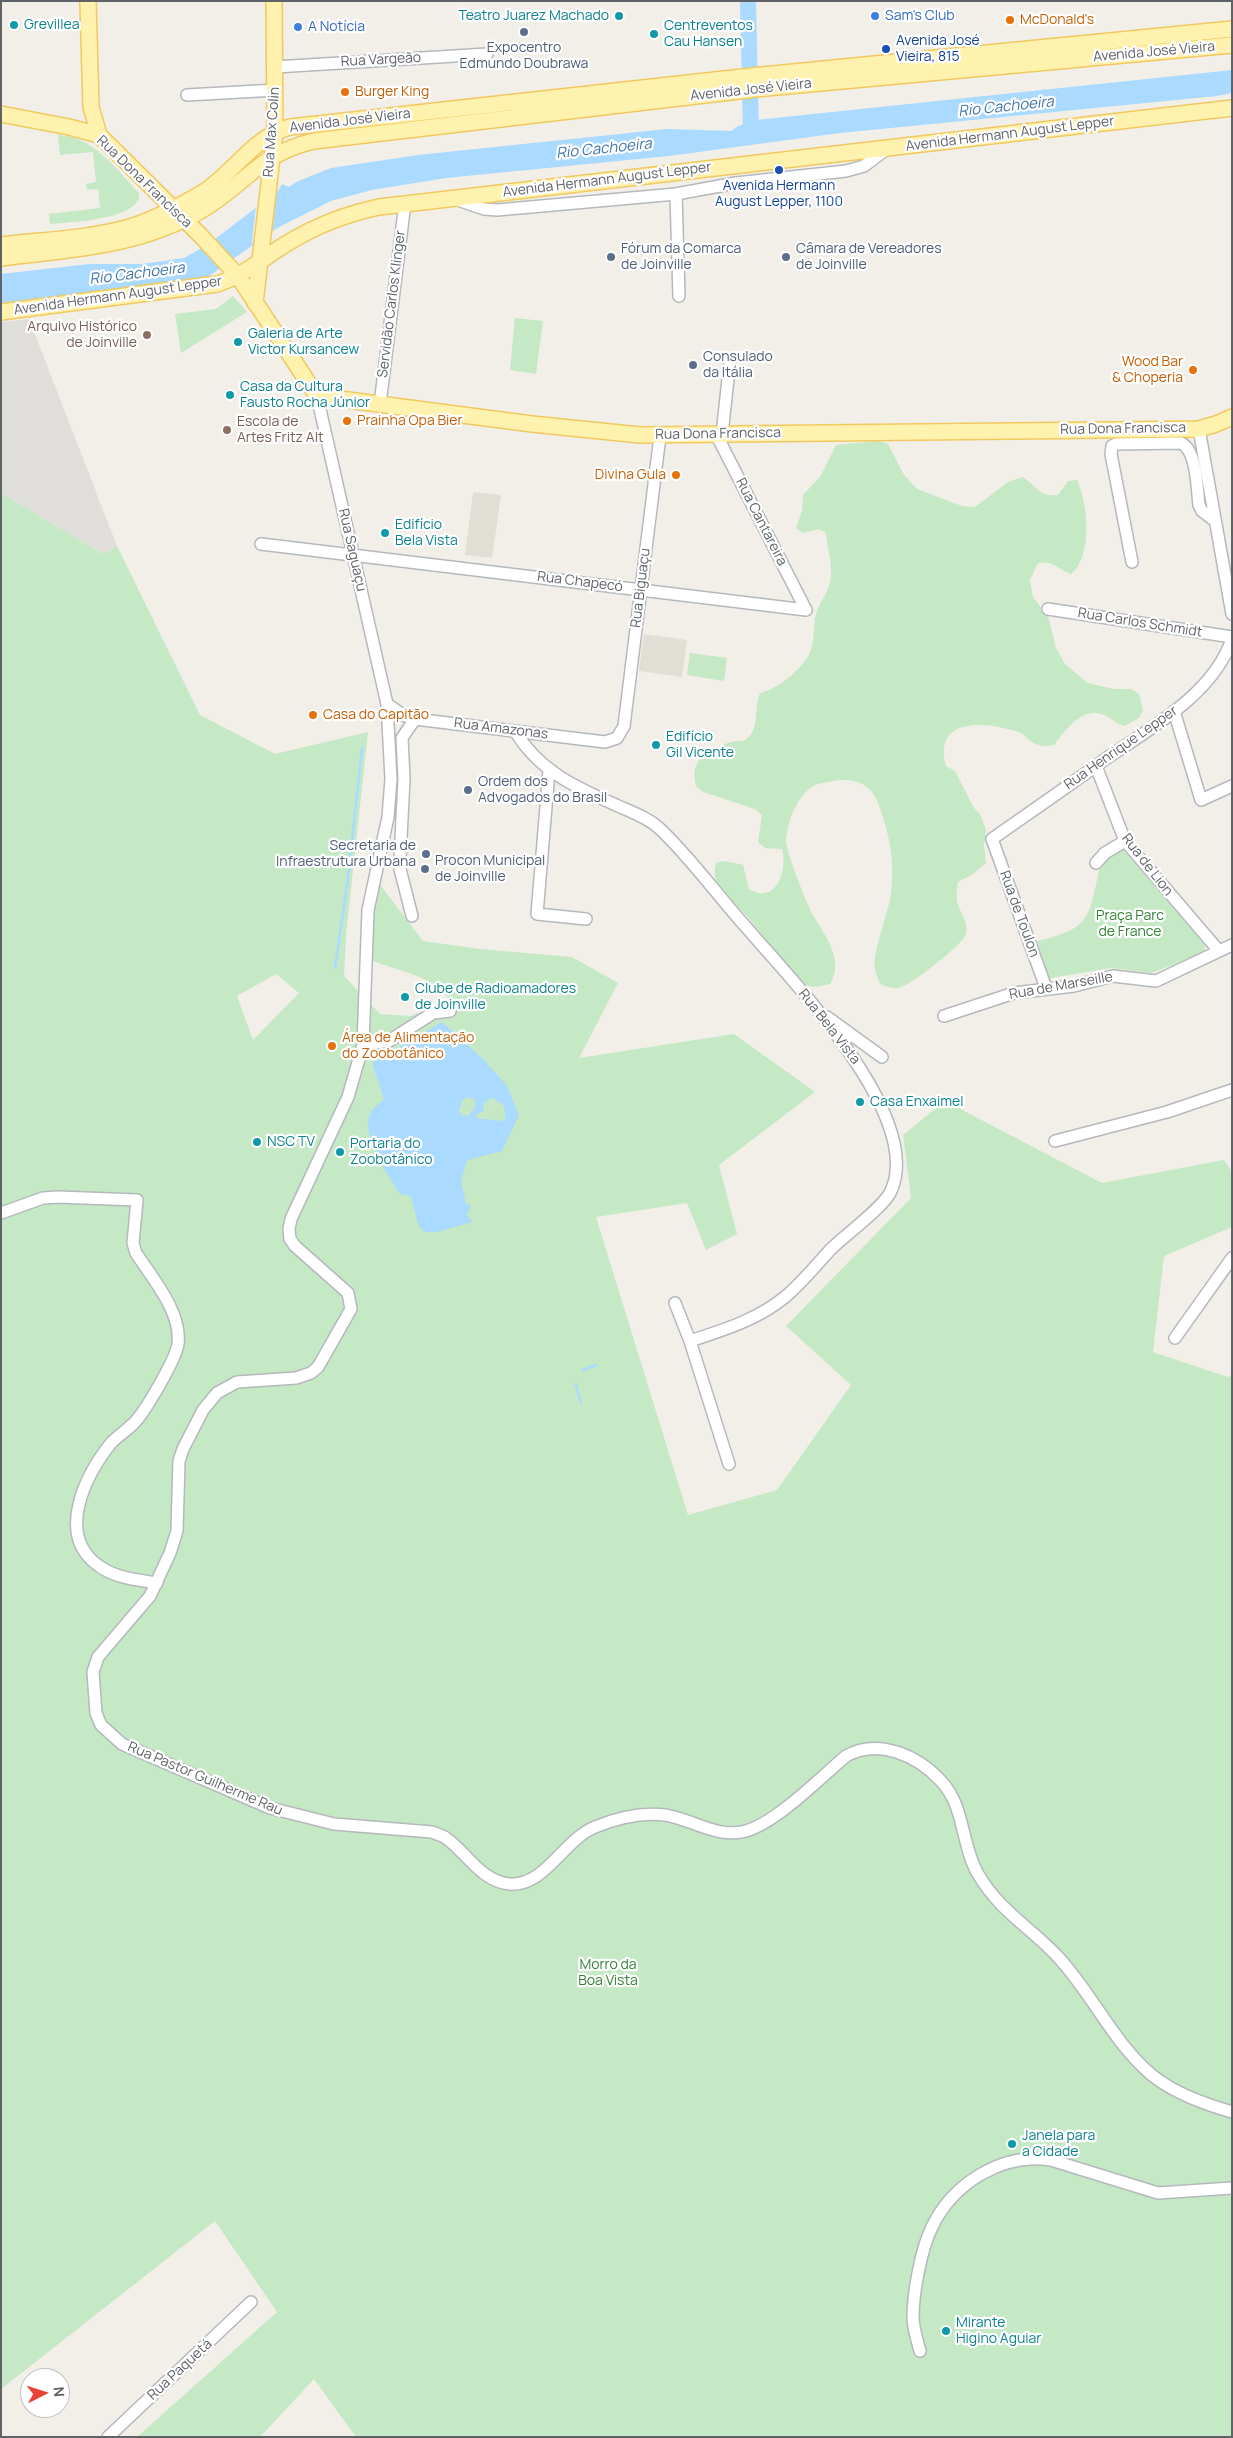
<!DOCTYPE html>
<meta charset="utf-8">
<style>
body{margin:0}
#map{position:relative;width:1233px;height:2438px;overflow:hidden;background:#f1efe8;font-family:Manrope,sans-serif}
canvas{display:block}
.frame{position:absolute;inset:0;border:2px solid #5f6368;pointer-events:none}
.north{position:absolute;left:20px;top:2368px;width:50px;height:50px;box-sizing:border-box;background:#fff;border:1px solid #bfc1c3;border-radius:50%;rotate:85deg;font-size:14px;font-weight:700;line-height:20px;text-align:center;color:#5f6368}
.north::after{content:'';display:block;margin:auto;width:18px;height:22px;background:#ea4335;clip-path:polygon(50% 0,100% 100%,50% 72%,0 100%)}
</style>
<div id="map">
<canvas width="1233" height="2438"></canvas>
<div class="frame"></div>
<div class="north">N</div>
</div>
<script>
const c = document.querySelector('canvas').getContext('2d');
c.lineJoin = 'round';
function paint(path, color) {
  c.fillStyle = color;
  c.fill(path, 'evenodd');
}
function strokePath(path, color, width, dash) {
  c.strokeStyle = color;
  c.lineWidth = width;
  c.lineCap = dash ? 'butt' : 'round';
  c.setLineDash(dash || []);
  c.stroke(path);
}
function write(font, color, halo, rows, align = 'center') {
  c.font = font + ' Manrope,sans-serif';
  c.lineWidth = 4.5;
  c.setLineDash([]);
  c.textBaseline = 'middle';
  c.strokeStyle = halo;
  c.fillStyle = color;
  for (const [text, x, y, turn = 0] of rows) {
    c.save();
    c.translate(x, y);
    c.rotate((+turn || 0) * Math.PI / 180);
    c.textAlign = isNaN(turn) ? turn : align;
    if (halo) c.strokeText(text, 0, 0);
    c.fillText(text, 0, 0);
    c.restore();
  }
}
paint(new Path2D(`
 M 29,319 L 117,546 L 103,554 L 1,493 L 1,322 Z`), '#e0deda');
paint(new Path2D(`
 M 473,492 L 501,495 L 492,558 L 465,555 Z
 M 644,634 L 687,640 L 682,677 L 639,671 Z`), '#e1ded6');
paint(new Path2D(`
 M 58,135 C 93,136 116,169 139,193 C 142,220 69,222 50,224 L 49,214 L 100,208 L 98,189 L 87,190 L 86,184 L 96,182 L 93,152 L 60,155 Z
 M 233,296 L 247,312 L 181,353 L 175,314 L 216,309 Z
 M 515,318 L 543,321 L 536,374 L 510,370 Z
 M 879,441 L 888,444 L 904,475 L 917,489 L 962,506 L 975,507 L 1008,482 L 1023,477 C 1038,487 1038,497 1058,495 L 1068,481 L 1077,480 C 1088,504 1093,556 1071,574 C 1058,570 1054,560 1038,563 L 1030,580 L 1033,597 L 1048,616 L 1056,648 L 1065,664 L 1088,683 L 1114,689 L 1131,689 L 1139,694 L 1143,710 L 1139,718 L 1124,726 C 1116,724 1112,718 1104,715 C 1082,706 1066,730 1054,745 C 1048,746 1044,747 1038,745 C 1030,743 1026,735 1019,732 C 989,722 932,715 946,766 L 955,771 L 974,808 L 980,814 L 986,830 L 984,846 L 986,863 L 973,874 L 958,882 C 957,888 956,894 957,901 C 959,912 969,922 966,934 C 964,944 909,987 898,988 C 892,989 885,986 880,984 C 878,979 876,974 875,969 C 872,954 887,916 890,899 C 896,865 890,835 878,803 C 870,781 850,777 829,782 C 821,783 814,784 808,790 C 795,801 787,824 786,841 C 786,851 807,905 813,915 C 825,936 845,960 830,984 C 821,986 812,989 804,984 C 785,973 762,931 744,913 C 735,904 724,897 718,885 C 714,878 714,871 716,863 L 725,861 L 743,865 L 749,889 C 776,906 788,870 782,849 L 765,848 L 758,842 L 762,815 L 755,809 L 703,792 L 696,786 C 695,780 693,773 696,766 C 700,752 731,739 744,741 C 761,730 753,710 760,693 C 778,689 806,667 811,649 C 815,637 813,625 816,614 C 820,600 831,590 831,575 C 832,560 827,547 826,533 L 819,529 L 803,533 L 796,528 L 802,511 L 803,495 L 820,477 L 836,445 Z
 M 1,493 L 103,554 L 117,546 L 200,715 L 275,754 L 368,732 L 346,935 L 344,976 L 380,1014 L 410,1016 L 451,1001 C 432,975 401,972 373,961 L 372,914 L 378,882 L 423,941 L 480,949 L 572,957 L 618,983 L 579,1058 L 734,1034 L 815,1092 L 719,1165 L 737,1234 L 706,1250 L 687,1203 L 596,1217 L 688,1515 L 777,1490 L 851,1385 L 786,1326 L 911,1198 L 903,1135 L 945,1101 L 1102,1183 L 1224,1160 L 1232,1172 L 1232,1227 L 1164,1256 L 1153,1352 L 1228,1377 L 1232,1375 L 1232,2437 L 356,2437 L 314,2379 L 260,2437 L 137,2437 L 277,2312 L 215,2221 L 1,2389 ZM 276,974 L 299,993 L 253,1040 L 237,996 Z
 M 690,653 L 727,658 L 724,681 L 687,675 Z
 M 1122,849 L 1205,945 L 1204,953 L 1151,973 L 1111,968 L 1045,979 L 1031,943 C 1090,928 1088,924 1100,865 L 1103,860 Z`), '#c5e8c5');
paint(new Path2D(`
 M 1232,70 L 1232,93 L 1217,96 L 840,133 L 669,156 L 446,178 L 372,190 L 331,201 L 277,228 L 202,281 L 192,284 L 1,304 L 1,274 L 89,264 L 142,264 L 184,258 L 207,245 L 278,191 L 282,184 L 289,187 L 296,182 L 331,168 L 418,155 L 667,129 L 731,131 L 738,126 L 756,120 Z
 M 442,1022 L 485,1061 L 507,1086 L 519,1115 L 502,1151 L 467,1160 L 461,1181 L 466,1204 L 471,1205 L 467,1215 L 472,1222 L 437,1232 L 424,1232 L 418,1224 L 411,1196 L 400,1194 C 389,1177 360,1134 370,1114 C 373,1108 380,1103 384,1099 L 372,1063 ZM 468,1097 L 475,1100 L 475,1107 L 469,1115 L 463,1116 L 459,1111 L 462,1101 ZM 492,1097 L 504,1106 L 506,1118 L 501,1121 L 475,1118 L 478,1113 L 483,1112 L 484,1103 Z`), '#aadaff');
paint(new Path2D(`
 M 269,195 L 276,196 L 272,235 L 260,244 L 252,243 L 256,205 Z`), '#f1efe8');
strokePath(new Path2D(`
 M 335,968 L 348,878 L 362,748
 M 583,1370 L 596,1365
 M 576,1385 L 581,1403`), '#aadaff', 2.5);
strokePath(new Path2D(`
 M 748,1 L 751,135`), '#aadaff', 16);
const minor = new Path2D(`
 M 275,67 L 487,54
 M 187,95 L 276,90
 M 676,194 L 679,296
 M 455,199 L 484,209 L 497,210 L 676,194 L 736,183 L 846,171 L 864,166 L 888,148
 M 317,396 L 387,704 L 391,779 L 388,817 L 368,910 L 363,1045 L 348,1097 L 291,1219 L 289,1229 L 290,1239 L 295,1246 L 348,1293 L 351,1309 L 318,1367 L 311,1373 L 296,1378 L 237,1382 L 217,1393 L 203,1410 L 183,1449 L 179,1461 L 177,1531 L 170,1553 L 150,1596 L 98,1657 L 93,1672 L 96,1713 L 101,1725 L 122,1744 L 270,1808 L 334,1824 L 432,1832 C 436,1834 442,1835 446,1838 C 467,1853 481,1881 509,1884 C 545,1887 563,1840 595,1827 C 617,1818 641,1812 665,1815 C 692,1819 718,1839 746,1831 C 777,1822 820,1778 846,1756 C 878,1738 917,1755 941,1781 C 965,1806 961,1845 978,1874 C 1000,1912 1032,1928 1059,1958 C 1093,1995 1114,2044 1153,2076 C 1176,2094 1205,2104 1232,2112
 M 380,404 L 405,203
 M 1199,429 L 1232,614
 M 716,434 L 806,610
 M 722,434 L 730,361
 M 261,544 L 806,610
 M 1132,562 L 1111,454 L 1112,446 L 1116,444 L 1181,443 C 1197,450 1197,490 1199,505 L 1202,511 L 1215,521
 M 1048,609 L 1232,637
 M 387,704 L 403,715 L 415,719 L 605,742 L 617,738 L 624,726 L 660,436
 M 1174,711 L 1201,800 L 1232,786
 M 515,731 C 539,771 575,787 616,805 C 631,812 647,817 659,828 C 691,858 717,895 746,927 C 791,980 925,1116 891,1191 C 884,1207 845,1235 831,1249 C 816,1265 802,1283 785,1297 C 757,1320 723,1330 690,1341
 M 1096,766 L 1125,841 L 1219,951
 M 549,771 L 537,914 L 586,919
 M 1096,863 L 1105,853 L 1125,841
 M 412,916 L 400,869 L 400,858 L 404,779 L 402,738 L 415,719
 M 1046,988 L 992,839 C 1029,813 1067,787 1104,760 C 1150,728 1213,695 1232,639
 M 944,1016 L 1014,993 L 1074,986 L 1113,976 L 1156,981 L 1232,945
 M 827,1017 L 882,1057
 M 363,1045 L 389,1041 L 433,1013 L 450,1011
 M 1055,1141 L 1167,1112 L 1232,1090
 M 1,1213 L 43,1198 L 58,1197 L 137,1200 L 133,1243 L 136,1253 C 152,1278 182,1312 178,1344 C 176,1359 145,1412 134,1423 C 127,1430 118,1436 111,1443 C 85,1476 55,1535 99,1566 C 115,1578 138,1580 157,1583
 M 675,1303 L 690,1341 L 729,1464
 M 1175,1338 L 1232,1258
 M 920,2351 C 917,2340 913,2328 913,2317 C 913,2293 921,2249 932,2227 C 953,2183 1003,2152 1051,2160 L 1158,2193 L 1232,2188
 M 108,2437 L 251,2302`);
const major = new Path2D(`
 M 88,1 L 91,107 L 99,135
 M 1,114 L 69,127 L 99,135 L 201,236 L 238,276 L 317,396 L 532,424 L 640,435 L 1199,429 L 1216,424 L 1232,417
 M 1,245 C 42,240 86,239 126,228 C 152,221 178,207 202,193 C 233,174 254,136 290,127 L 742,77 L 1232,29
 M 1,258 C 73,249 138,247 202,210 C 246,184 260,153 314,141 L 756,89 L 1232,45
 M 255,303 L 275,132 L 274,1
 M 1,312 L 217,284 C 243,276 263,258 286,244 C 315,226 346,214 379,207 L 1232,108`);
strokePath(minor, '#b5b8bc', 14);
strokePath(major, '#f2c960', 18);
strokePath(minor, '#fff', 11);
strokePath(major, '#fff2af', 15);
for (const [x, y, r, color] of [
 [619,16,5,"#0f9aa8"],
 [875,16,5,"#3f7fe0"],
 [1010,20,5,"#e8710a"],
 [14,25,5,"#0f9aa8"],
 [298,27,5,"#3f7fe0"],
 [524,32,5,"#5c6f8a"],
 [654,34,5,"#0f9aa8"],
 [886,49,5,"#1a4fb4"],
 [345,92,5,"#e8710a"],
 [779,170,5,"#1a4fb4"],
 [611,257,5,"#5c6f8a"],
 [786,257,5,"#5c6f8a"],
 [147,335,5,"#8d6e63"],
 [238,342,5,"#0f9aa8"],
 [693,365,5,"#5c6f8a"],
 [1193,370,5,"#e8710a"],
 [230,395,5,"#0f9aa8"],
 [347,421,5,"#e8710a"],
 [227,430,5,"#8d6e63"],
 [676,475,5,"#e8710a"],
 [385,533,5,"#0f9aa8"],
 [313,715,5,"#e8710a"],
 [656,745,5,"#0f9aa8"],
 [468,790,5,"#5c6f8a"],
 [426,854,5,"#5c6f8a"],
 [425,869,5,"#5c6f8a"],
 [405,997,5,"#0f9aa8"],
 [332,1046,5,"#e8710a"],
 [860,1102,5,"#0f9aa8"],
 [257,1142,5,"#0f9aa8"],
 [340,1152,5,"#0f9aa8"],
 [1012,2144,5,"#0f9aa8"],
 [946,2331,5,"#0f9aa8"]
]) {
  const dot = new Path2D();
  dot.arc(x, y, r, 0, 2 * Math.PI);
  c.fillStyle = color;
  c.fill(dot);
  strokePath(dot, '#fff', 2);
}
write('14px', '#0d838f', '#fff', [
 ["Teatro Juarez Machado",609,16,"right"],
 ["Grevillea",24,25],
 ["Centreventos",664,26],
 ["Cau Hansen",664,42],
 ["Galeria de Arte",248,334],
 ["Victor Kursancew",248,350],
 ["Casa da Cultura",240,387],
 ["Fausto Rocha Júnior",240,403],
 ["Edifício",395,525],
 ["Bela Vista",395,541],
 ["Edifício",666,737],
 ["Gil Vicente",666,753],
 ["Clube de Radioamadores",415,989],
 ["de Joinville",415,1005],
 ["Casa Enxaimel",870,1102],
 ["NSC TV",267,1142],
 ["Portaria do",350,1144],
 ["Zoobotânico",350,1160],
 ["Janela para",1022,2136],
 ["a Cidade",1022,2152],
 ["Mirante",956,2323],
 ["Higino Aguiar",956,2339]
], 'left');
write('14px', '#366cbe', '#fff', [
 ["Sam's Club",885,16],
 ["A Notícia",308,27]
], 'left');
write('14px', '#c56008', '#fff', [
 ["McDonald's",1020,20],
 ["Burger King",355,92],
 ["Wood Bar",1183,362,"right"],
 ["& Choperia",1183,378,"right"],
 ["Prainha Opa Bier",357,421],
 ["Divina Gula",666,475,"right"],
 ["Casa do Capitão",323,715],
 ["Área de Alimentação",342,1038],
 ["do Zoobotânico",342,1054]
], 'left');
write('14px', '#164399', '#fff', [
 ["Avenida José",896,41],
 ["Vieira, 815",896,57],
 ["Avenida Hermann",779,186,"center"],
 ["August Lepper, 1100",779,202,"center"]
], 'left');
write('14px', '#4e5e75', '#fff', [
 ["Expocentro",524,48,"center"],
 ["Edmundo Doubrawa",524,64,"center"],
 ["Fórum da Comarca",621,249],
 ["de Joinville",621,265],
 ["Câmara de Vereadores",796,249],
 ["de Joinville",796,265],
 ["Consulado",703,357],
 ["da Itália",703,373],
 ["Ordem dos",478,782],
 ["Advogados do Brasil",478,798],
 ["Secretaria de",416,846,"right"],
 ["Infraestrutura Urbana",416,862,"right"],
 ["Procon Municipal",435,861],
 ["de Joinville",435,877]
], 'left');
write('14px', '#5f6368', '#fff', [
 ["Avenida José Vieira",1154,52,-5],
 ["Rua Vargeão",381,60,-3],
 ["Avenida José Vieira",751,90,-6],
 ["Avenida José Vieira",350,121,-7],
 ["Rua Max Colin",272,132,-86],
 ["Avenida Hermann August Lepper",1010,134,-7],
 ["Avenida Hermann August Lepper",607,180,-7],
 ["Rua Dona Francisca",144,182,44],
 ["Avenida Hermann August Lepper",118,296,-8],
 ["Servidão Carlos Klinger",392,304,-83],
 ["Rua Dona Francisca",1123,429,-1],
 ["Rua Dona Francisca",718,434,-1],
 ["Rua Cantareira",761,522,63],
 ["Rua Saguaçu",352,550,77],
 ["Rua Chapecó",580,582,7],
 ["Rua Biguaçu",641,588,-83],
 ["Rua Carlos Schmidt",1140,623,9],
 ["Rua Amazonas",501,729,7],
 ["Rua Henrique Lepper",1121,748,-35],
 ["Rua de Lion",1147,865,52],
 ["Rua de Toulon",1019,914,70],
 ["Rua de Marseille",1061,986,-10],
 ["Rua Bela Vista",829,1027,52],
 ["Rua Pastor Guilherme Rau",205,1779,23],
 ["Rua Paquetá",180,2370,-43]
]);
write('14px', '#785e54', '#fff', [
 ["Arquivo Histórico",137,327],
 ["de Joinville",137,343],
 ["Escola de",237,422,"left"],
 ["Artes Fritz Alt",237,438,"left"]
], 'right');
write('14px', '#348238', '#fff', [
 ["Praça Parc",1130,916],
 ["de France",1130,932],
 ["Morro da",608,1965],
 ["Boa Vista",608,1981]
]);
write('italic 15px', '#4174aa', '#fff', [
 ["Rio Cachoeira",1006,107,-6],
 ["Rio Cachoeira",604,149,-6],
 ["Rio Cachoeira",137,274,-7]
]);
</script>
